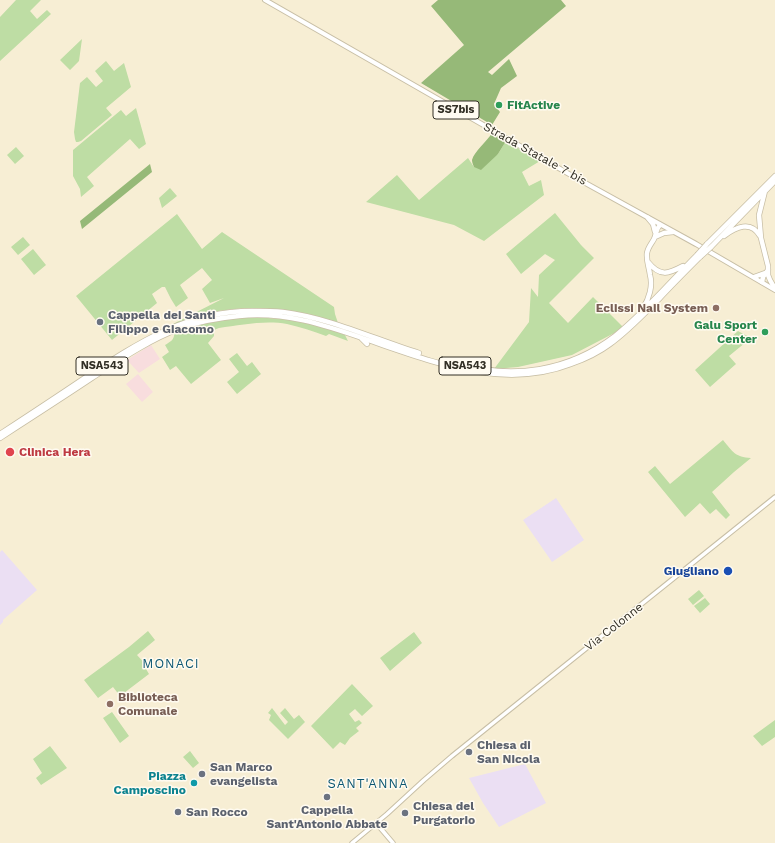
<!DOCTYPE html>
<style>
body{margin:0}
canvas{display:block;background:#f7eed4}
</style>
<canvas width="775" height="843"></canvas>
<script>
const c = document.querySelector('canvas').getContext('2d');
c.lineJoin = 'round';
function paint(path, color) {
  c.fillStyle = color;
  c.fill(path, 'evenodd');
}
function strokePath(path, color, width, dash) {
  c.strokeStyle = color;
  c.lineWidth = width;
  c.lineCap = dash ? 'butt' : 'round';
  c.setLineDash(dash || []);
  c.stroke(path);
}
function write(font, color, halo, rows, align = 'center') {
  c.font = font + ' "Work Sans",sans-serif';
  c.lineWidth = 3;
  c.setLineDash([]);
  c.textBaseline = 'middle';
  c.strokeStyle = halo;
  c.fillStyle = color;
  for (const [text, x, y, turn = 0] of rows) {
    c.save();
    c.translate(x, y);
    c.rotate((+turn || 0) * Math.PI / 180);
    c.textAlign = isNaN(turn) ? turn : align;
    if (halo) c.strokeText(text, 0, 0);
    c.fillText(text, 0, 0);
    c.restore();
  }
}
paint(new Path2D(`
 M 151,345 L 160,359 L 139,373 L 127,360 Z
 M 138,374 L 153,392 L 142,402 L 126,384 Z`), '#f8ddde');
paint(new Path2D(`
 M 556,498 L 584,540 L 552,562 L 523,520 Z
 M 2,550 L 37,590 L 3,620 L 3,622 L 0,625 L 0,552 Z
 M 525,764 L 546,803 L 499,827 L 483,803 L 469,778 Z`), '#ebdff3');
paint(new Path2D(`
 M 16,0 L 41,0 L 30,11 L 37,19 L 47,10 L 51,14 L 0,61 L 0,17 Z
 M 82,39 L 79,61 L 70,70 L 60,60 Z
 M 106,61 L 114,71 L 124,63 L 131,87 L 106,108 L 112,115 L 81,141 L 78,142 L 76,142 L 75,139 L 74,132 L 80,83 L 87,77 L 96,87 L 103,81 L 95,71 Z
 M 136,108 L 146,144 L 139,149 L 130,139 L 87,177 L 94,186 L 81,197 L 80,189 L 73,176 L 73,150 L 121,110 L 126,116 Z
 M 506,141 L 540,161 L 522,172 L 529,186 L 541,180 L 544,195 L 484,241 L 454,225 L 366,202 L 397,175 L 419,200 L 468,158 L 474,167 L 498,154 Z
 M 16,147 L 24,156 L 15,164 L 7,155 Z
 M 170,188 L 177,196 L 162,208 L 159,198 Z
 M 555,213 L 581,245 L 594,258 L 549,303 L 568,323 L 593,297 L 624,328 L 572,355 L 518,367 L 494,369 L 529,322 L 531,288 L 538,297 L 539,275 L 555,260 L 545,254 L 521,274 L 506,254 Z
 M 177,214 L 202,249 L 222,232 L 334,307 L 335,314 L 338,323 C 318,319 297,313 277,310 C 255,306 233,309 211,312 L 213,321 L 252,317 L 282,319 L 297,321 L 334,330 L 345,335 L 348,341 L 329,334 L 326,336 C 313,331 300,327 287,324 C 265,320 241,325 219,328 L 214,330 L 214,336 L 208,343 L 221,360 L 191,384 L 176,366 L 170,370 L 162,357 L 169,352 L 165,345 C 176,339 175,336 173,324 L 224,298 L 210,303 L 202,289 L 212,280 L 202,268 L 180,285 L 188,298 L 176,307 L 171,299 L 165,287 L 162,287 L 152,294 L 157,303 L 112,340 L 76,296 Z
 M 23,237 L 30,245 L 18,255 L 11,247 Z
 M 33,249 L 46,265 L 34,275 L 21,259 Z
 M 738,331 L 751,338 L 729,356 L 736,364 L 710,387 L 695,370 Z
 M 237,353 L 247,366 L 252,362 L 261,374 L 237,394 L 227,382 L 239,372 L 229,359 Z
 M 723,440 C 733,452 735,457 751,458 L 734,472 L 712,492 L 730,515 L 726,519 L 716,509 L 710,514 L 700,503 L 685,517 L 648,472 L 655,466 L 670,484 Z
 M 699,590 L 704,596 L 693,605 L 688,599 Z
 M 705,598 L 710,604 L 700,613 L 694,606 Z
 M 148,631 L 155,640 L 137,655 L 148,667 L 146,669 L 149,674 L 120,696 L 113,687 L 98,698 L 84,680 L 129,647 Z
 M 414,632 L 422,643 L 390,671 L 380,658 Z
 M 352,684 L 373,706 L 362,716 L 355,709 L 349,714 L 355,722 L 359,720 L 362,723 L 356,728 L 359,731 L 350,738 L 345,745 L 340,742 L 333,749 L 311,726 Z
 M 272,708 L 285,725 L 288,722 L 280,713 L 285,708 L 294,719 L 299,715 L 305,722 L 288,739 L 269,720 L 271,715 L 268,713 Z
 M 112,712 L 129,736 L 120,743 L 103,718 Z
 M 775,720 L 775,737 L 762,746 L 753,736 Z
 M 50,746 L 67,768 L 41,785 L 36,778 L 42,773 L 33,759 Z
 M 190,751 L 199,763 L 193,768 L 183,757 Z`), '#bedda4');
paint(new Path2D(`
 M 438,0 L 561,0 L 566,6 L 488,72 L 492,75 L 509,59 L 517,76 L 501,88 L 494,104 L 500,112 L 492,125 L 421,83 L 464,45 L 431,6 Z
 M 492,133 L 506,141 L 498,154 L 481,170 L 474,167 C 473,165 472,162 472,160 C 474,152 487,141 492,133 Z
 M 150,164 L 152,172 L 82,229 L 80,221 Z`), '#96b978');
const secondary = new Path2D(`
 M 376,823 L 393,843
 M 352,843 L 387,814 L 424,780 L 452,756 L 775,497`);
const primary = new Path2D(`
 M 265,0 L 569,174 L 696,244 L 775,290`);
const trunk = new Path2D(`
 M 765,191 L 759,215 L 761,238 L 768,266 L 768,275 L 770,280 L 775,289
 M 648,218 L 653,224 L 655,232
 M 724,236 C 736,227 751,220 760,236
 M 655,237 L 664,233 L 673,232
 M 707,244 L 775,176
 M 711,247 L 775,181
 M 648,262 C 660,277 668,274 683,266
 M 754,277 L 765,273
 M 762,282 L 763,277 L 768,270
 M 643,308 C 649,299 653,286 650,275 C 649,267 646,260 647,253 C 648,247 652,243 654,239 C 657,233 655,230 660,225
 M 361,338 L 367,344
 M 457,364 C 513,379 568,372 615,336 C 645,312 670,282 697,255
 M 0,434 C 29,415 58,396 86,377 C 139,342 187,311 252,311 C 263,311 273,311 283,312 C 330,318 374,339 419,353
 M 0,438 C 31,418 62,398 92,378 C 121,359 149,340 181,328 C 200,321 219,318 239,316 C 283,311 325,325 365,339 C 431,361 502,391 571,364 C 585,359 598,353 610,344 C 628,331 643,315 659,299 C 672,285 686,271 700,257`);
strokePath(secondary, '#c8bfa6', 5.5);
strokePath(primary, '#c8bfa6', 6);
strokePath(trunk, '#c8bfa6', 6);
strokePath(secondary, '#fff', 3.5);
strokePath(primary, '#fff', 4);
strokePath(trunk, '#fff', 4.5);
const trunkBridge = new Path2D(`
 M 697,255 L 707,244
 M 700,257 L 711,247`);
strokePath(trunkBridge, '#c8bfa6', 6, []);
strokePath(trunkBridge, '#fff', 4.5);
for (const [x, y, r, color] of [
 [499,105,4,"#2e9e5b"],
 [716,308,4,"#8d6e63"],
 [100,322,4,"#6b7280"],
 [765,332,4,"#2e9e5b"],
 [10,452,5,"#e0444e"],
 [728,571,5,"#1a4fb4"],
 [110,704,4,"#8d6e63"],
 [469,752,4,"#6b7280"],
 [202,774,4,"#6b7280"],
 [194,783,4,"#0f9aa8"],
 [327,797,4,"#6b7280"],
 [178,812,4,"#6b7280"],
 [405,813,4,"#6b7280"]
]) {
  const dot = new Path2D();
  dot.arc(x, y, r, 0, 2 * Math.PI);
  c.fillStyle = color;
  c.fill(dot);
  strokePath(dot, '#fffbf1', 1.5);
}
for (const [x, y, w] of [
 [456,110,46],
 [102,366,52],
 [465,366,52]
]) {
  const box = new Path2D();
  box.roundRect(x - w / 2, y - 9, w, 18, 3);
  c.fillStyle = '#fffbf1';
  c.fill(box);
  strokePath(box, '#322f25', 1);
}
write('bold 11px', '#322f25', null, [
 ["SS7bis",456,110],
 ["NSA543",102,366],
 ["NSA543",465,366]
]);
write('bold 12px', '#27864d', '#fffbf1', [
 ["FitActive",507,105],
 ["Galu Sport",757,325,"right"],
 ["Center",757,339,"right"]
], 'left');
write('12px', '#322f25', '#fffbf1', [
 ["Strada Statale 7 bis",535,154,29],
 ["Via Colonne",614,627,-38]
]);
write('bold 12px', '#785e54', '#fffbf1', [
 ["Eclissi Nail System",708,308],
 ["Biblioteca",118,697,"left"],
 ["Comunale",118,711,"left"]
], 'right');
write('bold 12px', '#5b616d', '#fffbf1', [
 ["Cappella dei Santi",108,315],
 ["Filippo e Giacomo",108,329],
 ["Chiesa di",477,745],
 ["San Nicola",477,759],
 ["San Marco",210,767],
 ["evangelista",210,781],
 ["Chiesa del",413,806],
 ["Purgatorio",413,820],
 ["Cappella",327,810,"center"],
 ["Sant'Antonio Abbate",327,824,"center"],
 ["San Rocco",186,812]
], 'left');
write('bold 12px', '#be3a42', '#fffbf1', [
 ["Clinica Hera",19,452]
], 'left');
write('bold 12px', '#164399', '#fffbf1', [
 ["Giugliano",719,571]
], 'right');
write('bold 12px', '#0d838f', '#fffbf1', [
 ["Piazza",186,776],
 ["Camposcino",186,790]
], 'right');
c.letterSpacing = '1px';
write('13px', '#0c5772', '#fffbf1', [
 ["MONACI",171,664],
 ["SANT'ANNA",368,784]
]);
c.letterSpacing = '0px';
</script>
